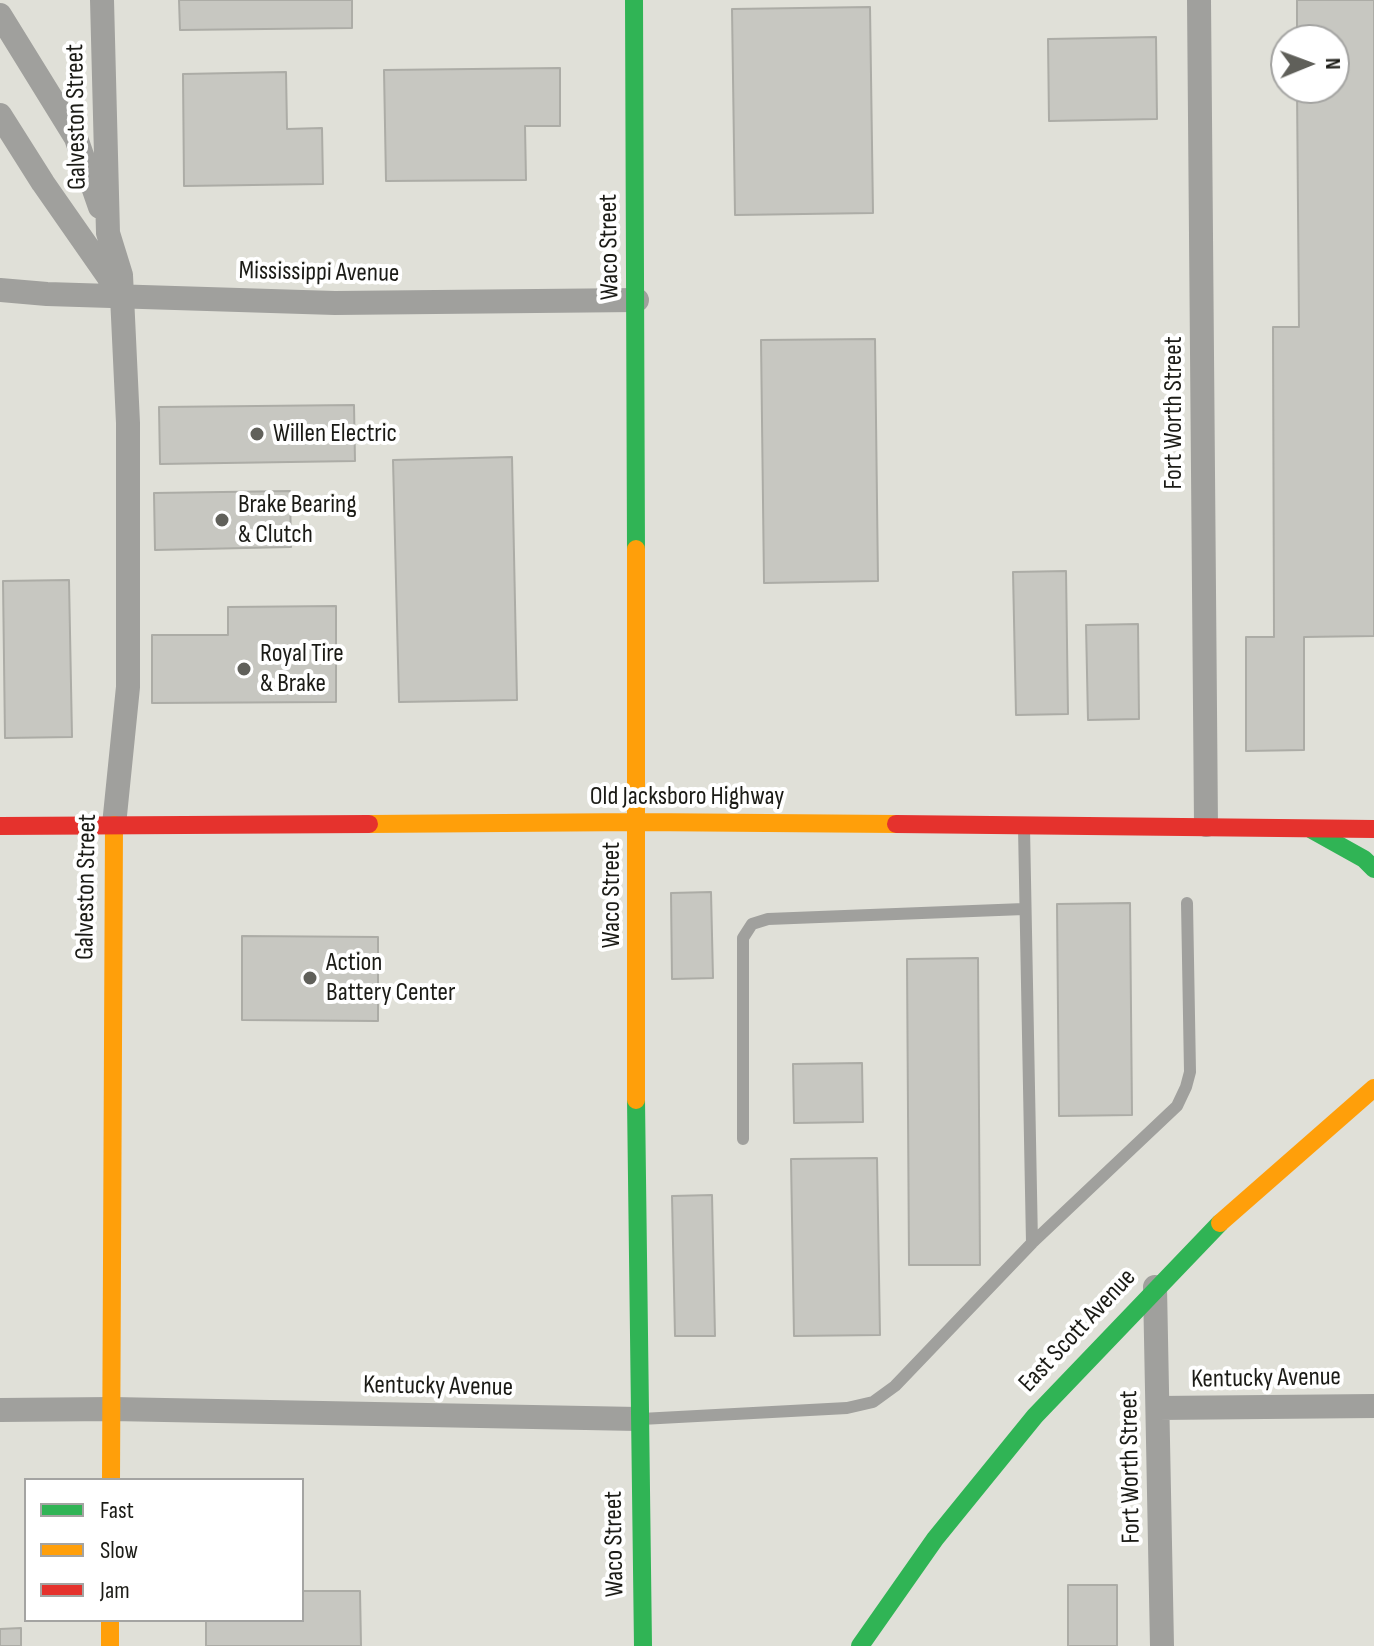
<!DOCTYPE html>
<style>
body{margin:0}
#map{position:relative;width:1374px;height:1646px;overflow:hidden;background:#e0e0d8;font-family:"Sofia Sans Condensed",sans-serif}
canvas{display:block}
.legend{position:absolute;left:24px;top:1478px;width:280px;height:144px;box-sizing:border-box;background:#fff;border:2px solid #a4a4a2;margin:0;padding:10px 14px;list-style:none;font-size:24px;color:#1b1b16}
.legend li{display:flex;align-items:center;gap:16px;height:40px}
.legend b{width:40px;border:2px solid #a4a4a2}
.north{position:absolute;left:1270px;top:24px;width:80px;height:80px;box-sizing:border-box;background:#fff;border:2px solid #a4a4a2;border-radius:50%;rotate:89deg;font-size:22px;font-weight:700;line-height:32px;text-align:center;color:#1b1b16}
.north::after{content:'';display:block;margin:auto;width:28px;height:36px;background:#60605a;clip-path:polygon(50% 0,100% 100%,50% 72%,0 100%)}
</style>
<div id="map">
<canvas width="1374" height="1646"></canvas>
<ul class="legend">
<li><b style="height:10px;background:#30b455"></b>Fast</li>
<li><b style="height:10px;background:#ff9f0a"></b>Slow</li>
<li><b style="height:10px;background:#e5322d"></b>Jam</li>
</ul>
<div class="north">N</div>
</div>
<script>
const c = document.querySelector('canvas').getContext('2d');
c.lineJoin = 'round';
function paint(path, color) {
  c.fillStyle = color;
  c.fill(path, 'evenodd');
}
function strokePath(path, color, width, dash) {
  c.strokeStyle = color;
  c.lineWidth = width;
  c.lineCap = dash ? 'butt' : 'round';
  c.setLineDash(dash || []);
  c.stroke(path);
}
function write(font, color, halo, rows, align = 'center') {
  c.font = font + ' "Sofia Sans Condensed",sans-serif';
  c.lineWidth = 8;
  c.setLineDash([]);
  c.textBaseline = 'middle';
  c.strokeStyle = halo;
  c.fillStyle = color;
  for (const [text, x, y, turn = 0] of rows) {
    c.save();
    c.translate(x, y);
    c.rotate((+turn || 0) * Math.PI / 180);
    c.textAlign = isNaN(turn) ? turn : align;
    if (halo) c.strokeText(text, 0, 0);
    c.fillText(text, 0, 0);
    c.restore();
  }
}
const building = new Path2D(`
 M 179,0 L 352,0 L 352,28 L 180,30 Z
 M 1297,0 L 1374,0 L 1374,636 L 1304,637 L 1304,750 L 1246,751 L 1246,637 L 1274,637 L 1273,327 L 1299,327 L 1297,88 L 1334,88 L 1334,40 L 1297,40 Z
 M 870,7 L 873,213 L 735,215 L 732,9 Z
 M 1156,37 L 1157,119 L 1049,121 L 1048,39 Z
 M 560,68 L 560,126 L 525,126 L 526,180 L 386,181 L 384,70 Z
 M 286,72 L 287,129 L 322,128 L 323,184 L 184,186 L 183,74 Z
 M 875,339 L 878,581 L 764,583 L 761,340 Z
 M 354,405 L 355,461 L 160,464 L 159,407 Z
 M 512,457 L 517,700 L 399,702 L 393,460 Z
 M 290,491 L 291,547 L 155,550 L 154,493 Z
 M 1066,571 L 1068,714 L 1016,715 L 1013,572 Z
 M 69,580 L 72,737 L 5,738 L 3,581 Z
 M 336,606 L 336,702 L 152,703 L 152,635 L 228,635 L 228,607 Z
 M 1138,624 L 1139,719 L 1088,720 L 1086,625 Z
 M 711,892 L 713,978 L 672,979 L 671,893 Z
 M 1130,903 L 1132,1115 L 1059,1116 L 1057,904 Z
 M 242,936 L 378,937 L 378,1021 L 242,1020 Z
 M 978,958 L 980,1265 L 909,1265 L 907,959 Z
 M 862,1063 L 863,1122 L 794,1123 L 793,1064 Z
 M 877,1158 L 880,1335 L 794,1336 L 791,1159 Z
 M 712,1195 L 715,1336 L 675,1336 L 672,1196 Z
 M 1068,1585 L 1117,1585 L 1117,1646 L 1068,1646 Z
 M 302,1591 L 360,1591 L 361,1646 L 206,1646 L 206,1620 L 302,1620 Z
 M 21,1628 L 21,1646 L 0,1646 L 0,1629 Z`);
paint(building, '#c7c7c1');
strokePath(building, '#acaca6', 2);
strokePath(new Path2D(`
 M 743,1139 L 743,938 L 752,924 L 768,919 L 1024,909
 M 1032,1243 L 1177,1106 L 1186,1087 L 1190,1072 L 1187,903
 M 641,1419 L 847,1408 L 873,1402 L 895,1386 L 1032,1243 L 1024,828`), '#a0a09d', 12);
strokePath(new Path2D(`
 M 102,0 L 108,233 L 121,275 L 128,423 L 128,687 L 114,825
 M 1199,0 L 1206,825
 M 0,15 L 76,138 L 100,207
 M 0,115 L 43,183 L 119,292
 M 0,290 L 47,294 L 335,303 L 637,300
 M 1155,1287 L 1162,1646
 M 1158,1408 L 1374,1406
 M 0,1410 L 112,1409 L 638,1419`), '#a0a09d', 24);
strokePath(new Path2D(`
 M 634,0 L 636,549
 M 1312,830 L 1364,859 L 1374,869
 M 636,1100 L 643,1646
 M 860,1646 L 935,1539 L 1035,1416 L 1220,1223`), '#30b455', 18);
strokePath(new Path2D(`
 M 636,549 L 636,1100
 M 369,824 L 638,822 L 896,824
 M 1220,1223 L 1374,1088
 M 111,1480 L 114,825
 M 110,1620 L 110,1646`), '#ff9f0a', 18);
strokePath(new Path2D(`
 M 896,824 L 1374,829
 M 0,826 L 369,824`), '#e5322d', 18);
for (const [x, y, r, color] of [
 [257,434,8,"#60605a"],
 [222,520,8,"#60605a"],
 [244,669,8,"#60605a"],
 [310,978,8,"#60605a"]
]) {
  const dot = new Path2D();
  dot.arc(x, y, r, 0, 2 * Math.PI);
  c.fillStyle = color;
  c.fill(dot);
  strokePath(dot, '#fff', 3);
}
write('26px', '#1b1b16', '#fff', [
 ["Galveston Street",77,117,-91],
 ["Waco Street",610,247,-91],
 ["Mississippi Avenue",319,273,1],
 ["Fort Worth Street",1174,413,-90],
 ["Old Jacksboro Highway",687,797],
 ["Galveston Street",87,887,-89],
 ["Waco Street",612,895,-90],
 ["East Scott Avenue",1078,1331,-47],
 ["Kentucky Avenue",1266,1379,-1],
 ["Kentucky Avenue",438,1387,1],
 ["Fort Worth Street",1131,1467,-91],
 ["Waco Street",615,1544,-91]
]);
write('26px', '#1b1b16', '#fff', [
 ["Willen Electric",273,434],
 ["Brake Bearing",238,505],
 ["& Clutch",238,535],
 ["Royal Tire",260,654],
 ["& Brake",260,684],
 ["Action",326,963],
 ["Battery Center",326,993]
], 'left');
</script>
